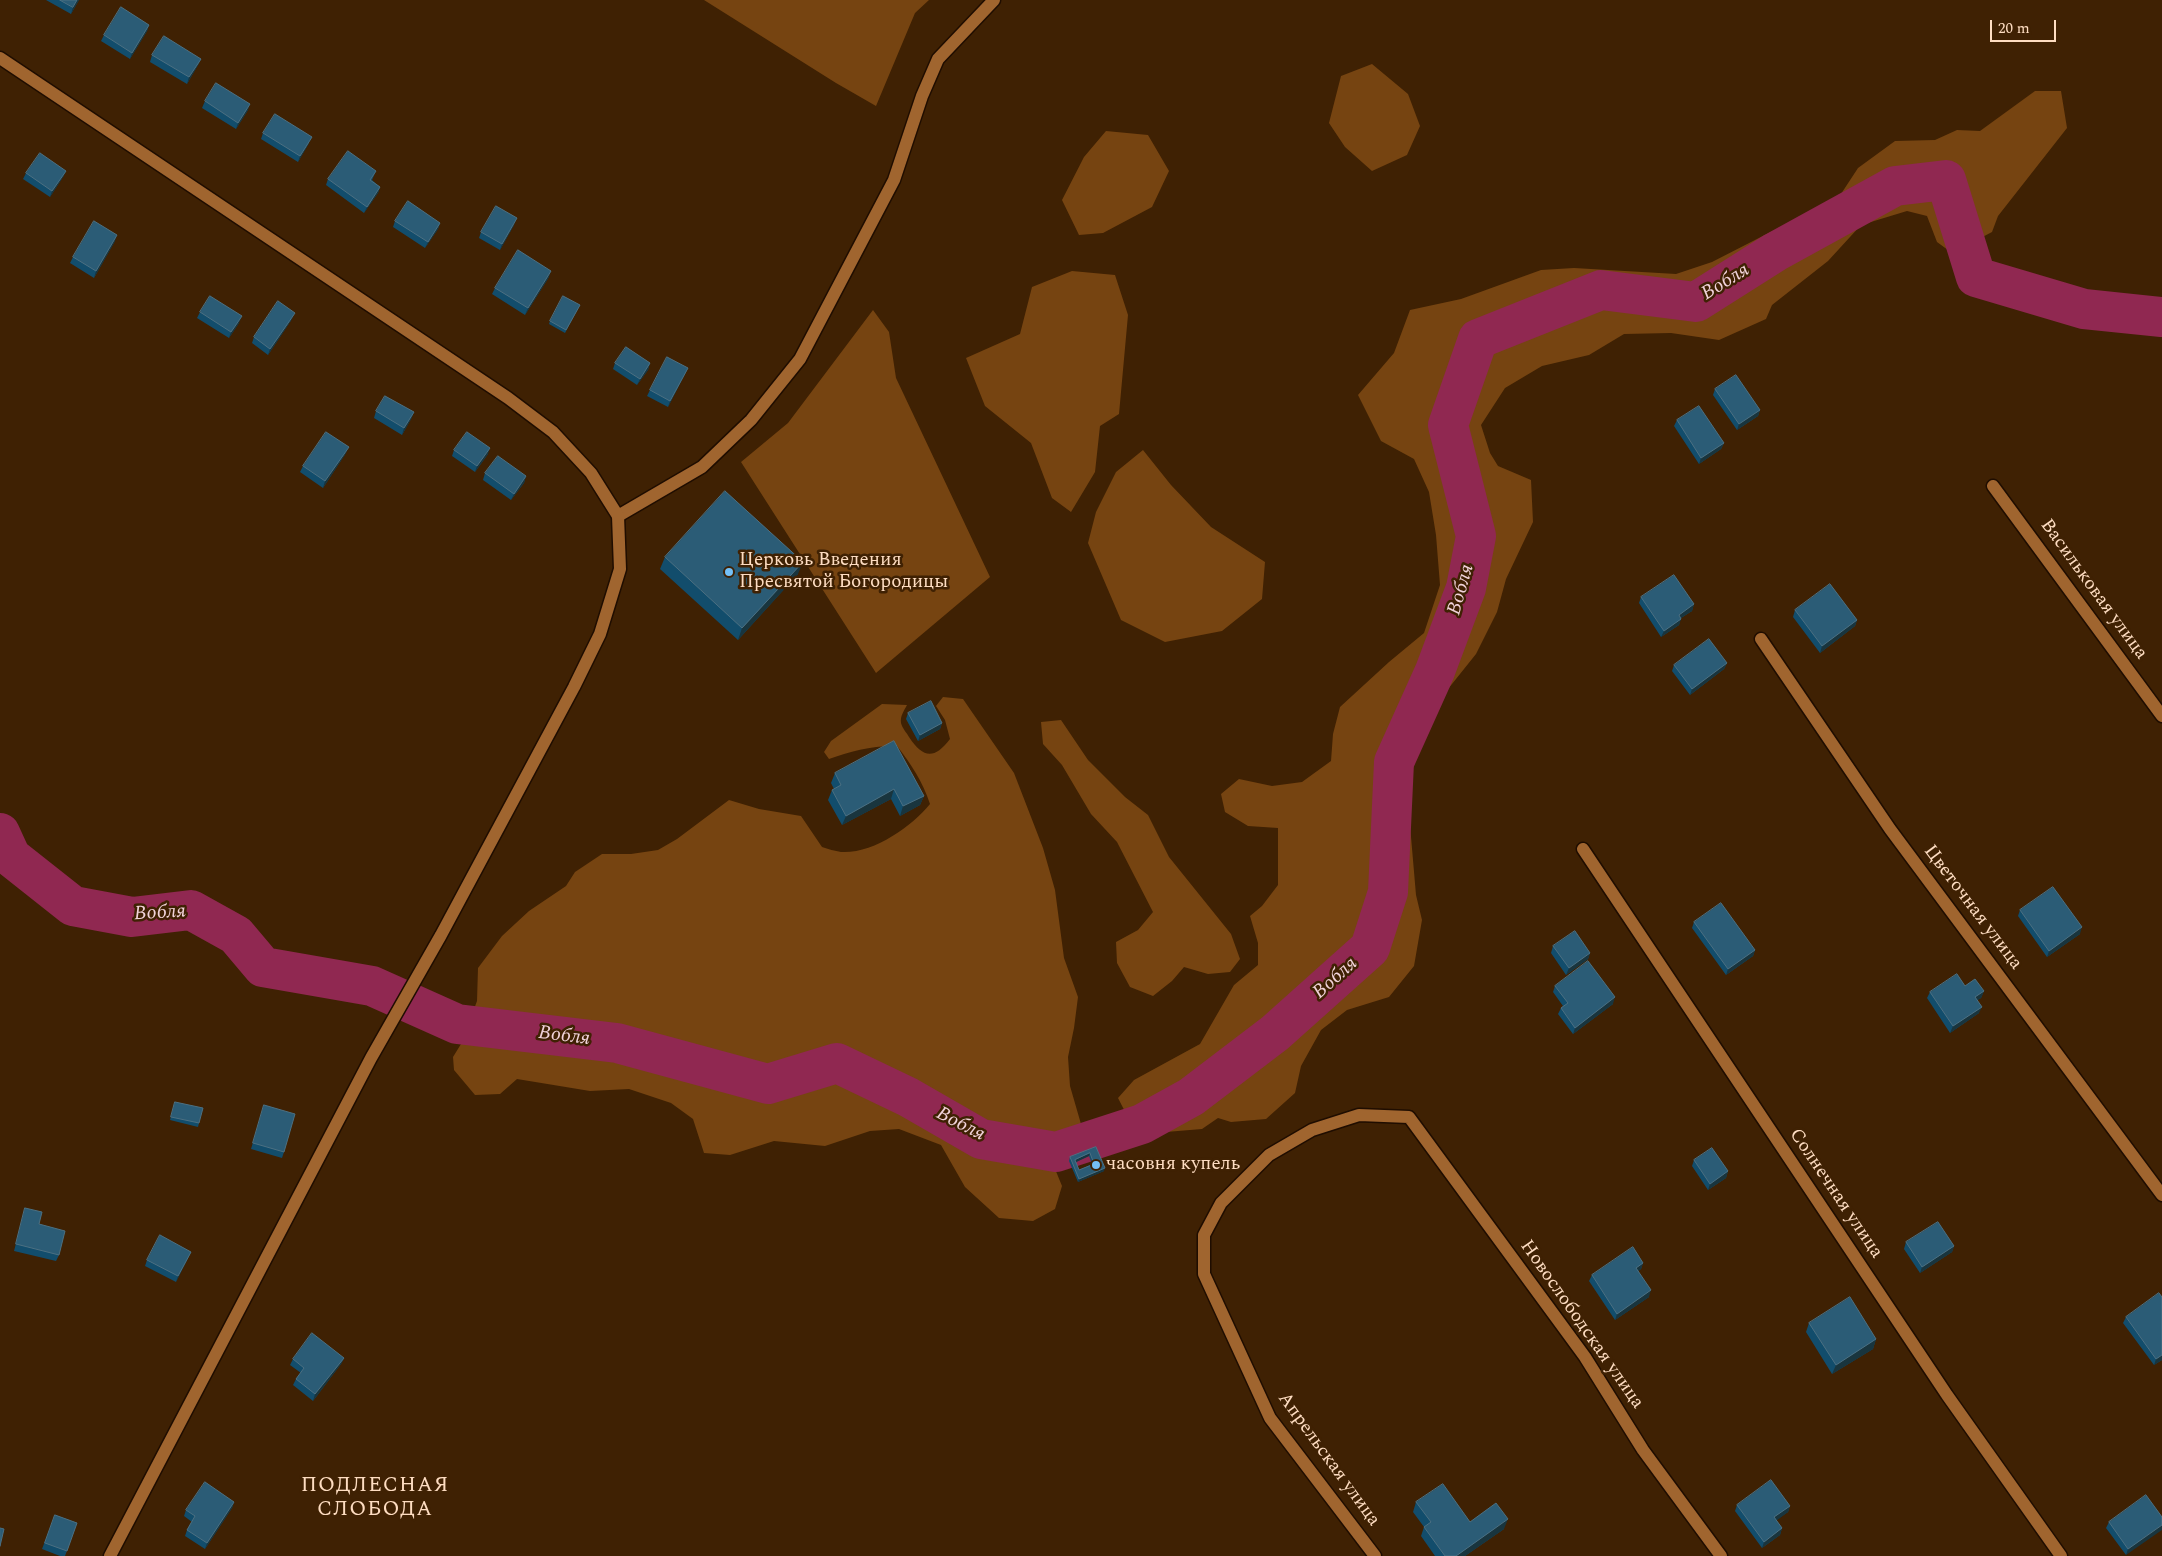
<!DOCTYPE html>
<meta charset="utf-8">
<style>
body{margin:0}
#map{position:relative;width:2162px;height:1556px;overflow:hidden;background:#3f2103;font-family:Spectral,serif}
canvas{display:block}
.scale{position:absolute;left:1990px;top:20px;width:66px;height:22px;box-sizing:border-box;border:2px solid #feddc2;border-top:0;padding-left:6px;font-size:15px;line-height:18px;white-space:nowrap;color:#feddc2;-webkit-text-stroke:4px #3f2103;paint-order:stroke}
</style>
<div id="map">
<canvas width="2162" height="1556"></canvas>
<div class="scale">20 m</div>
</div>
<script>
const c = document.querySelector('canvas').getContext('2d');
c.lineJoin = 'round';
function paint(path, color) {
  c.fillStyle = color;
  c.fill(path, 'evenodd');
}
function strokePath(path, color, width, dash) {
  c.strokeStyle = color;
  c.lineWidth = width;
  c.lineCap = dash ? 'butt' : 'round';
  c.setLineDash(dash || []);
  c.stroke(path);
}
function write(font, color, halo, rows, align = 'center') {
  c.font = font + ' Spectral,serif';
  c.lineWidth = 5;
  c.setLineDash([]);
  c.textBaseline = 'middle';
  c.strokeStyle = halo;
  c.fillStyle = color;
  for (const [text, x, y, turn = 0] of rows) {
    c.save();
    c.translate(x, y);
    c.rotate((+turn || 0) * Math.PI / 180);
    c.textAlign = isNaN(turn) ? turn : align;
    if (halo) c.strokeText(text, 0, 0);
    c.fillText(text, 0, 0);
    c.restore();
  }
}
paint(new Path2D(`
 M 704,0 L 929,0 L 915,13 L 876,106 L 836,83 Z
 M 1372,64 L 1408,94 L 1420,126 L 1407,155 L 1372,171 L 1345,147 L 1329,123 L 1341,76 Z
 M 2035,91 L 2061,91 L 2067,128 L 1998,216 L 1992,232 L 1952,253 L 1937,242 L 1927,216 L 1907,211 L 1861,225 L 1828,261 L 1772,305 L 1766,319 L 1719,340 L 1671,333 L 1624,334 L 1589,355 L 1542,366 L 1505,388 L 1481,425 L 1490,453 L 1498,466 L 1531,480 L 1533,522 L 1506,579 L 1497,612 L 1476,654 L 1436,704 L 1420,744 L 1407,790 L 1416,895 L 1422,920 L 1414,966 L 1389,997 L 1347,1010 L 1321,1030 L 1301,1066 L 1295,1093 L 1266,1119 L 1231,1122 L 1218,1118 L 1202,1129 L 1166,1132 L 1146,1140 L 1138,1137 L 1118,1098 L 1134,1080 L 1200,1044 L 1234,985 L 1258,965 L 1258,943 L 1250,916 L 1262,906 L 1278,885 L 1278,828 L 1248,826 L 1225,812 L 1221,794 L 1239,779 L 1272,786 L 1302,782 L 1331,761 L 1333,734 L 1340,707 L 1389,662 L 1424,633 L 1440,585 L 1436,535 L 1429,492 L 1414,459 L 1381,441 L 1358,395 L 1394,353 L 1410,310 L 1461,299 L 1541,270 L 1574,268 L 1676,274 L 1712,262 L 1839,197 L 1858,168 L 1895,141 L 1935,140 L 1957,130 L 1980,131 Z
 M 1106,131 L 1148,135 L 1169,171 L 1152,207 L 1103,233 L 1079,235 L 1062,200 L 1084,157 Z
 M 1072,271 L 1115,275 L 1128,315 L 1119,414 L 1100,426 L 1095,472 L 1071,512 L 1052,498 L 1031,443 L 985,406 L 966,358 L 1020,334 L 1032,287 Z
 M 873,310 L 889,332 L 896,378 L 990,577 L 876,673 L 741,462 L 788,423 Z
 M 1143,450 L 1171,485 L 1211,527 L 1265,562 L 1262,599 L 1222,631 L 1165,642 L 1121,620 L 1088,543 L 1096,512 L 1116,472 Z
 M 943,697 L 963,699 L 1014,773 L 1043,848 L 1055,890 L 1064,958 L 1078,997 L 1074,1028 L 1068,1057 L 1070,1086 L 1081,1124 L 1064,1139 L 1053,1164 L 1062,1186 L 1055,1209 L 1033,1221 L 999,1218 L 965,1187 L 941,1145 L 899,1129 L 870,1131 L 825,1146 L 774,1141 L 730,1155 L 704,1153 L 693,1119 L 671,1103 L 629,1089 L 590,1091 L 517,1079 L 500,1094 L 475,1095 L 454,1070 L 453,1057 L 461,1044 L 477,1001 L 478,968 L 502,936 L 529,911 L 566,886 L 575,872 L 602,854 L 631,854 L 658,850 L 677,839 L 729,800 L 759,809 L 801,816 L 822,847 C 828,849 835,851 841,852 C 873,854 911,827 930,804 C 923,782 911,764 897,746 C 875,745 850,751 829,759 L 824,752 L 831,741 L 882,704 L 907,705 C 904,711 900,716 901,723 C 902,728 907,733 909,737 C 923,758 934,760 950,739 L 945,720 L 936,706 Z
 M 1061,720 L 1088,760 L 1125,797 L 1148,815 L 1169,857 L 1231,934 L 1240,959 L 1230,972 L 1208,974 L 1184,967 L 1172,981 L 1153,996 L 1130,987 L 1117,963 L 1116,942 L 1138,930 L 1153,912 L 1117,842 L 1091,814 L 1062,765 L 1043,744 L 1041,722 Z`), '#764411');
strokePath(new Path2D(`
 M 0,833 L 11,857 L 73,906 L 132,917 L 191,910 L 236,935 L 263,967 L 372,986 L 457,1024 L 617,1043 L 768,1084 L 837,1063 L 908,1097 L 981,1139 L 1056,1152 L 1142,1124 L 1191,1097 L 1275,1033 L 1370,948 L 1388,892 L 1394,762 L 1435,671 L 1466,588 L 1476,536 L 1448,425 L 1478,339 L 1601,290 L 1696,302 L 1775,252 L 1895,186 L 1946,180 L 1976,277 L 2084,309 L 2162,317`), '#902851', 40);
const minor = new Path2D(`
 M 1993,486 L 2162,716
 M 618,516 L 702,467 L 751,420 L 800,359 L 894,180 L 922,96 L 938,59 L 994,0
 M 1761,639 L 1890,829 L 2162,1195
 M 1583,849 L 1947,1395 L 2061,1556
 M 1375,1556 L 1270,1418 L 1204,1274 L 1204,1235 L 1221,1203 L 1269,1155 L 1312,1130 L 1359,1115 L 1409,1117 L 1585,1357 L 1643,1450 L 1721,1556`);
const tertiary = new Path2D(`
 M 0,58 L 508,398 L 553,432 L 591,473 L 618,516 L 620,569 L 600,634 L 574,687 L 441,935 L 371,1058 L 110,1556`);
strokePath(minor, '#1f0d00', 15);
strokePath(tertiary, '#1f0d00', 15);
strokePath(minor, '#a0652f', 12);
strokePath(tertiary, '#a0652f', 12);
paint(new Path2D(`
 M 46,0 L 79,0 L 71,14 Z
 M 149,25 L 147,31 L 130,59 L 101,41 L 104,35 Z
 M 152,55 L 201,59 L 198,65 L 187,84 L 150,62 Z
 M 205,101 L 248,110 L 236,129 L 202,108 Z
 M 263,133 L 309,143 L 298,162 L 261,139 Z
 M 66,171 L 63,177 L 50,197 L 23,179 L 26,173 Z
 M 376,171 L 372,180 L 380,187 L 378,193 L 364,213 L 326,185 L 328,179 Z
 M 395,221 L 440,223 L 438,229 L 425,248 L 393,227 Z
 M 514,225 L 500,250 L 479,238 L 481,232 Z
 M 115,241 L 94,278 L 70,263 L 73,257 Z
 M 549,277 L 525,315 L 492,294 L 495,288 Z
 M 580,305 L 565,333 L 549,324 L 550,321 Z
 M 200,312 L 239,323 L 229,338 L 197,318 Z
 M 292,319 L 268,355 L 252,343 L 254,337 Z
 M 615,363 L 650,363 L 648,370 L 637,385 L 613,369 Z
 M 688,368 L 685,374 L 668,407 L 647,396 L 650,390 Z
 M 1715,389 L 1760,410 L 1758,416 L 1737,430 L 1713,395 Z
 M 376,411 L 414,412 L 411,419 L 402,435 L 374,418 Z
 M 1677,420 L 1724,443 L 1721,449 L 1699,464 L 1674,426 Z
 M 454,450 L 488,454 L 475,472 L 452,456 Z
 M 346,453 L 323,488 L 300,472 L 303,466 Z
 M 485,473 L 526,476 L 524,483 L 511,500 L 483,480 Z
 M 665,557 L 798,574 L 738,640 L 660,569 Z
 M 1641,597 L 1694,604 L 1692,611 L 1681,618 L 1679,625 L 1661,637 L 1639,603 Z
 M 1795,610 L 1857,620 L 1855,626 L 1820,653 L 1793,617 Z
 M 1727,663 L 1724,669 L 1690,695 L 1672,671 L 1674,665 Z
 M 908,713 L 942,723 L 940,729 L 918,741 L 906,719 Z
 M 835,773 L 924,796 L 920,805 L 900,816 L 891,799 L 842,825 L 828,800 L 832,790 L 834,789 L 831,783 Z
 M 2020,910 L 2080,934 L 2047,957 L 2018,916 Z
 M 1694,922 L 1755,950 L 1753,956 L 1726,975 L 1692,928 Z
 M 1553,946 L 1590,953 L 1588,959 L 1566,975 L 1551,953 Z
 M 1555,986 L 1613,1004 L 1573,1034 L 1558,1014 L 1561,1008 L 1563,1006 L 1553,992 Z
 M 1965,986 L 1984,991 L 1981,998 L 1977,1000 L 1979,1013 L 1950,1033 L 1927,998 L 1930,992 Z
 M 175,1102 L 199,1123 L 198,1127 L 170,1120 Z
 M 264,1105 L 284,1152 L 282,1158 L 251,1149 Z
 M 1096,1147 L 1104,1171 L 1078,1182 L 1069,1161 L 1070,1157 ZM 1089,1156 L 1092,1164 L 1079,1170 L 1076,1162 Z
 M 1694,1160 L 1728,1171 L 1726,1178 L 1708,1190 L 1692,1166 Z
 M 25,1208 L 39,1224 L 59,1255 L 56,1261 L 14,1251 Z
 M 1906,1242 L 1954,1246 L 1952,1252 L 1920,1273 L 1904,1249 Z
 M 191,1252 L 176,1282 L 145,1266 L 147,1260 Z
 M 1643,1263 L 1641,1269 L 1638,1271 L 1649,1297 L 1615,1320 L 1589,1281 L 1592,1275 Z
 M 2126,1317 L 2162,1360 L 2154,1365 L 2123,1323 Z
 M 1809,1323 L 1876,1339 L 1873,1349 L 1832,1374 L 1806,1332 Z
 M 344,1358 L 341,1364 L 313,1401 L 293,1385 L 296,1379 L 301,1373 L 290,1365 L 293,1359 Z
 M 234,1502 L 232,1508 L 205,1549 L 185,1536 L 187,1530 L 192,1522 L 184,1516 L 186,1510 Z
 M 1416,1502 L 1470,1522 L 1504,1529 L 1465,1556 L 1435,1556 L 1421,1536 L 1424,1527 L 1413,1512 Z
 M 1737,1505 L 1790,1506 L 1788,1512 L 1776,1520 L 1782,1528 L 1780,1535 L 1762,1548 L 1735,1511 Z
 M 55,1515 L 77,1523 L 65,1556 L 60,1556 L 42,1549 Z
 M 2162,1517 L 2126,1555 L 2106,1528 L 2109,1522 Z`), '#124d6c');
paint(new Path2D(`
 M 77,0 L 79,0 L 71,14 L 73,7 Z
 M 149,25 L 147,31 L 130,59 L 132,53 Z
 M 201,59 L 198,65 L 187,84 L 189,77 Z
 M 250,104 L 248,110 L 236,129 L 238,123 Z
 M 312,137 L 309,143 L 298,162 L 300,156 Z
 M 66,171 L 63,177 L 50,197 L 52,191 Z
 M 380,187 L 378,193 L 364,213 L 367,207 Z
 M 517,218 L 514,225 L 500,250 L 502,244 Z
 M 440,223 L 438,229 L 425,248 L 428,242 Z
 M 117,235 L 115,241 L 94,278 L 96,271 Z
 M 551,271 L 549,277 L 525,315 L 528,308 Z
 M 295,313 L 292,319 L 268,355 L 270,349 Z
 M 242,316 L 239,323 L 229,338 L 231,332 Z
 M 650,363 L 648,370 L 637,385 L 640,379 Z
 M 688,368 L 685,374 L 668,407 L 670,401 Z
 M 1760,410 L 1758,416 L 1737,430 L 1739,424 Z
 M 414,412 L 411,419 L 402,435 L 404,428 Z
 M 1724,443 L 1721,449 L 1699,464 L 1701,458 Z
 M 349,447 L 346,453 L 323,488 L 325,481 Z
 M 490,448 L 488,454 L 475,472 L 477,466 Z
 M 526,476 L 524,483 L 511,500 L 514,494 Z
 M 803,562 L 798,574 L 738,640 L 742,628 Z
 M 1694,604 L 1692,611 L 1676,621 L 1679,615 Z
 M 1681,619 L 1679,625 L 1661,637 L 1664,631 Z
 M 1857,620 L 1855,626 L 1820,653 L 1822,646 Z
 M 1727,663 L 1724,669 L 1690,695 L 1692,689 Z
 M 942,723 L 940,729 L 918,741 L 920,735 Z
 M 894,789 L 891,799 L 842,825 L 846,816 Z
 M 924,796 L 920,805 L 900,816 L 903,806 Z
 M 2082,927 L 2080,934 L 2047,957 L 2049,951 Z
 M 1755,950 L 1753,956 L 1726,975 L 1728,969 Z
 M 1590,953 L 1588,959 L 1566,975 L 1569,968 Z
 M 1984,991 L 1981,998 L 1973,1003 L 1975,997 Z
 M 1615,997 L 1613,1004 L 1573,1034 L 1575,1028 Z
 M 1982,1007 L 1979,1013 L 1950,1033 L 1953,1026 Z
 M 1090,1153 L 1089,1156 L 1074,1163 L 1075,1160 Z
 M 1105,1168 L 1104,1171 L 1078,1182 L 1079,1179 Z
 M 1728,1171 L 1726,1178 L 1708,1190 L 1710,1184 Z
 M 1954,1246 L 1952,1252 L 1920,1273 L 1922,1267 Z
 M 191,1252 L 176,1282 L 178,1276 Z
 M 1643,1263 L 1641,1269 L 1634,1274 L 1636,1268 Z
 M 1651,1290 L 1649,1297 L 1615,1320 L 1617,1314 Z
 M 1876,1339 L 1873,1349 L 1832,1374 L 1836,1365 Z
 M 2162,1355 L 2162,1360 L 2154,1365 L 2156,1359 Z
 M 344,1358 L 341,1364 L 313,1401 L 315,1394 Z
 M 234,1502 L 232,1508 L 205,1549 L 207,1543 Z
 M 1790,1506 L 1788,1512 L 1772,1524 L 1774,1517 Z
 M 1508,1519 L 1504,1529 L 1465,1556 L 1456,1556 Z
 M 2162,1525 L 2162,1530 L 2126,1555 L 2128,1549 Z
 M 1782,1528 L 1780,1535 L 1762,1548 L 1764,1542 Z`), '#19353e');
const building = new Path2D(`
 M 60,0 L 77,0 L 73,7 Z
 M 121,7 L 149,25 L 132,53 L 104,35 Z
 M 164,36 L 201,59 L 189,77 L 152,55 Z
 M 216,83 L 250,104 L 238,123 L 205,101 Z
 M 275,114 L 312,137 L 300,156 L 263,133 Z
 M 348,151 L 376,171 L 370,180 L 380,187 L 367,207 L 328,179 Z
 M 40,153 L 66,171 L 52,191 L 26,173 Z
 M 408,201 L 440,223 L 428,242 L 395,221 Z
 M 496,206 L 517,218 L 502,244 L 481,232 Z
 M 94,221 L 117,235 L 96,271 L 73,257 Z
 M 518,250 L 551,271 L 528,308 L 495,288 Z
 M 210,296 L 242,316 L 231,332 L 200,312 Z
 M 563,296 L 580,305 L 566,330 L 550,321 Z
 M 278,301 L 295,313 L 270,349 L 254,337 Z
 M 626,347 L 650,363 L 640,379 L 615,363 Z
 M 667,357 L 688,368 L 670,401 L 650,390 Z
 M 1736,375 L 1760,410 L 1739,424 L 1715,389 Z
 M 385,396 L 414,412 L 404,428 L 376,411 Z
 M 1699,406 L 1724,443 L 1701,458 L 1677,420 Z
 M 326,432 L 349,447 L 325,481 L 303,466 Z
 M 467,432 L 490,448 L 477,466 L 454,450 Z
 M 498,456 L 526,476 L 514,494 L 485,473 Z
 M 725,491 L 803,562 L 742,628 L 665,557 Z
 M 1674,575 L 1694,604 L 1679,615 L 1681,619 L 1664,631 L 1641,597 Z
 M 1830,584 L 1857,620 L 1822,646 L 1795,610 Z
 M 1709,639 L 1727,663 L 1692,689 L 1674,665 Z
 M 931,701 L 942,723 L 920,735 L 908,713 Z
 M 894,741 L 924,796 L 903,806 L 894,789 L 846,816 L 832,790 L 841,785 L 835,773 Z
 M 2053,887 L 2082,927 L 2049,951 L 2020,910 Z
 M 1721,903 L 1755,950 L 1728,969 L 1694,922 Z
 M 1575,931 L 1590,953 L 1569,968 L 1553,946 Z
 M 1588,961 L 1615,997 L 1575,1028 L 1561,1008 L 1568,1003 L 1555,986 Z
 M 1957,974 L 1965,986 L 1975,979 L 1984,991 L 1975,997 L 1982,1007 L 1953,1026 L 1930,992 Z
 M 175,1102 L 203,1108 L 199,1123 L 171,1117 Z
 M 264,1105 L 295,1114 L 284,1152 L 253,1143 Z
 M 1096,1147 L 1105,1168 L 1079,1179 L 1070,1157 ZM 1090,1153 L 1094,1164 L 1079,1170 L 1075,1160 Z
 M 1712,1148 L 1728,1171 L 1710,1184 L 1694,1160 Z
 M 25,1208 L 42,1212 L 39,1224 L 65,1231 L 59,1255 L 16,1244 Z
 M 1938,1222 L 1954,1246 L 1922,1267 L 1906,1242 Z
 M 160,1235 L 191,1252 L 178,1276 L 147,1260 Z
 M 1633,1247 L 1643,1263 L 1636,1268 L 1651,1290 L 1617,1314 L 1592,1275 Z
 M 2159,1293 L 2162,1297 L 2162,1355 L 2156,1359 L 2126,1317 Z
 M 1850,1297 L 1876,1339 L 1836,1365 L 1809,1323 Z
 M 312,1333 L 344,1358 L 315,1394 L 296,1379 L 304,1368 L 293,1359 Z
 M 1771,1480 L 1790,1506 L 1774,1517 L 1782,1528 L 1764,1542 L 1737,1505 Z
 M 205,1482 L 234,1502 L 207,1543 L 187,1530 L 195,1516 L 186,1510 Z
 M 1443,1484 L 1470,1522 L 1496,1503 L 1508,1519 L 1456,1556 L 1445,1556 L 1424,1527 L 1431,1522 L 1416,1502 Z
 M 2146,1495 L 2162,1517 L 2162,1525 L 2128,1549 L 2109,1522 Z
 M 55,1515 L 77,1523 L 67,1551 L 45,1543 Z
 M 0,1528 L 4,1529 L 0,1546 Z`);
paint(building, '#2b5c76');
strokePath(building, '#4c7082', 1);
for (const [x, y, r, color] of [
 [729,572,5,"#74c0f6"],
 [1096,1165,5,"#74c0f6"]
]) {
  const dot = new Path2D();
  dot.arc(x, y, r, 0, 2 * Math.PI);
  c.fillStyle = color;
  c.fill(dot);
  strokePath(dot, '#3f2103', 2);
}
write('19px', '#feddc2', '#3f2103', [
 ["Церковь Введения",739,561],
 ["Пресвятой Богородицы",739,583],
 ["часовня купель",1106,1165]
], 'left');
write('19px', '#feddc2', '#3f2103', [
 ["Васильковая улица",2093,590,54],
 ["Цветочная улица",1972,908,53],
 ["Солнечная улица",1835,1194,56],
 ["Новослободская улица",1581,1325,55],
 ["Апрельская улица",1328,1460,54]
]);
write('italic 20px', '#f1d3da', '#3f2103', [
 ["Вобля",1726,283,-32],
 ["Вобля",1462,590,-74],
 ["Вобля",160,914,-3],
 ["Вобля",1336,979,-42],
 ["Вобля",564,1037,7],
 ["Вобля",960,1125,27]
]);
c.letterSpacing = '1px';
write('21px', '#feddc2', '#3f2103', [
 ["ПОДЛЕСНАЯ",375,1487],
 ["СЛОБОДА",375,1511]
]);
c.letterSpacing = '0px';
</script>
